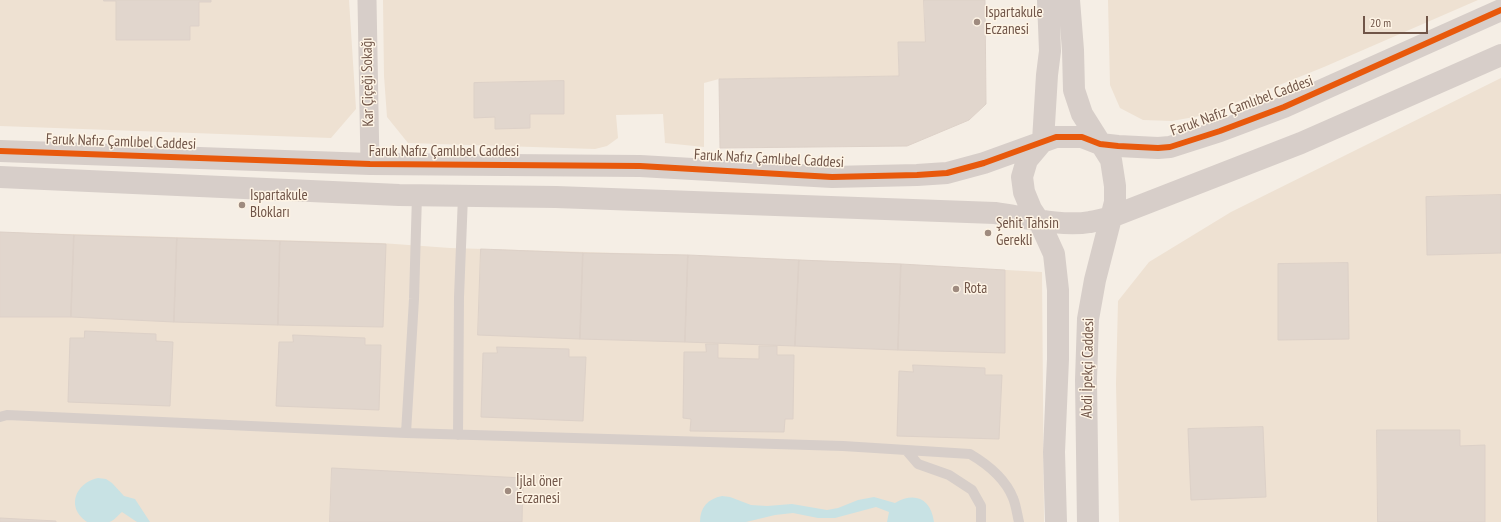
<!DOCTYPE html>
<meta charset="utf-8">
<style>
body{margin:0}
#map{position:relative;width:1501px;height:522px;overflow:hidden;background:#f5eee5;font-family:"PT Sans Narrow",sans-serif}
canvas{display:block}
.scale{position:absolute;left:1363px;top:16px;width:65px;height:18px;box-sizing:border-box;border:2px solid #705548;border-top:0;padding-left:5px;font-size:12px;line-height:14px;white-space:nowrap;color:#705548;-webkit-text-stroke:3px #fef4e5;paint-order:stroke}
</style>
<div id="map">
<canvas width="1501" height="522"></canvas>
<div class="scale">20 m</div>
</div>
<script>
const c = document.querySelector('canvas').getContext('2d');
c.lineJoin = 'round';
function paint(path, color) {
  c.fillStyle = color;
  c.fill(path, 'evenodd');
}
function strokePath(path, color, width, dash) {
  c.strokeStyle = color;
  c.lineWidth = width;
  c.lineCap = dash ? 'butt' : 'round';
  c.setLineDash(dash || []);
  c.stroke(path);
}
function write(font, color, halo, rows, align = 'center') {
  c.font = font + ' "PT Sans Narrow",sans-serif';
  c.lineWidth = 3;
  c.setLineDash([]);
  c.textBaseline = 'middle';
  c.strokeStyle = halo;
  c.fillStyle = color;
  for (const [text, x, y, turn = 0] of rows) {
    c.save();
    c.translate(x, y);
    c.rotate((+turn || 0) * Math.PI / 180);
    c.textAlign = isNaN(turn) ? turn : align;
    if (halo) c.strokeText(text, 0, 0);
    c.fillText(text, 0, 0);
    c.restore();
  }
}
paint(new Path2D(`
 M 0,0 L 349,0 L 356,109 L 331,138 L 0,126 Z
 M 383,0 L 924,0 L 925,42 L 898,42 L 899,76 L 719,79 L 704,83 L 704,147 L 665,143 L 663,114 L 616,115 L 618,138 L 607,146 L 595,149 L 408,143 L 387,117 L 384,76 Z
 M 1108,0 L 1478,0 L 1324,67 L 1205,115 L 1172,121 L 1143,120 L 1120,108 L 1110,85 Z
 M 1501,78 L 1501,522 L 1119,522 L 1116,384 L 1118,301 L 1149,262 L 1231,212 Z
 M 0,232 L 381,243 L 450,248 L 688,255 L 901,264 L 1042,272 L 1044,522 L 0,522 Z`), '#eee1d2');
paint(new Path2D(`
 M 98,478 L 106,479 L 112,483 L 124,496 L 135,499 L 150,522 L 137,522 L 122,512 C 118,515 114,521 109,522 C 107,522 103,522 100,522 C 96,522 91,522 87,522 C 84,520 80,516 78,513 C 69,497 82,481 98,478 Z
 M 722,496 L 730,497 L 751,505 L 767,506 L 792,504 L 827,510 L 838,508 L 858,500 L 874,497 L 895,503 C 915,491 931,499 934,522 L 887,522 L 889,512 L 876,507 L 835,518 L 818,518 L 793,513 L 775,515 L 746,522 L 700,522 C 700,507 708,499 722,496 Z`), '#c8e2e4');
const building = new Path2D(`
 M 104,0 L 211,0 L 211,2 L 199,2 L 199,26 L 190,26 L 190,40 L 116,40 L 116,1 L 104,1 Z
 M 924,0 L 985,0 L 986,104 L 969,120 L 907,146 L 720,148 L 719,79 L 899,76 L 898,42 L 925,42 Z
 M 564,81 L 564,114 L 530,114 L 530,128 L 495,129 L 495,117 L 474,118 L 474,83 Z
 M 1501,195 L 1501,253 L 1427,255 L 1426,197 Z
 M 0,232 L 74,235 L 71,317 L 0,317 Z
 M 74,235 L 177,238 L 174,322 L 71,317 Z
 M 177,238 L 280,241 L 278,325 L 174,322 Z
 M 280,241 L 386,244 L 383,327 L 278,325 Z
 M 481,249 L 583,253 L 580,339 L 478,335 Z
 M 583,253 L 688,255 L 685,342 L 580,339 Z
 M 688,255 L 799,260 L 795,346 L 685,342 Z
 M 799,260 L 901,264 L 898,350 L 795,346 Z
 M 1348,263 L 1349,339 L 1278,340 L 1278,264 Z
 M 901,264 L 1005,270 L 1005,353 L 898,350 Z
 M 85,331 L 156,334 L 156,341 L 173,342 L 170,406 L 68,402 L 70,338 L 84,338 Z
 M 293,335 L 365,338 L 365,345 L 381,345 L 379,410 L 276,406 L 279,342 L 293,342 Z
 M 706,344 L 718,344 L 718,358 L 759,359 L 759,346 L 777,346 L 777,355 L 794,355 L 793,419 L 785,419 L 784,432 L 690,431 L 691,419 L 683,418 L 684,352 L 706,352 Z
 M 497,347 L 569,349 L 569,357 L 586,357 L 583,421 L 481,417 L 483,353 L 497,353 Z
 M 913,365 L 985,368 L 985,375 L 1002,375 L 999,439 L 897,436 L 899,371 L 913,372 Z
 M 1263,427 L 1266,497 L 1191,500 L 1188,429 Z
 M 1377,430 L 1460,430 L 1460,446 L 1485,445 L 1485,522 L 1378,522 Z
 M 332,468 L 523,478 L 522,522 L 330,522 Z
 M 0,518 L 56,521 L 56,522 L 0,522 Z`);
paint(building, '#e1d6cd');
strokePath(building, '#ddd1c8', 1);
strokePath(new Path2D(`
 M 0,417 L 7,415 L 406,433 L 843,446 L 970,454 C 987,464 1005,478 1013,498 C 1016,505 1017,514 1019,522
 M 406,433 L 414,299 L 417,195
 M 458,435 L 459,297 L 463,196
 M 906,450 L 918,464 L 949,475 L 972,490 L 981,506 L 981,522`), '#d7cec9', 10);
strokePath(new Path2D(`
 M 367,0 L 370,164`), '#d7cec9', 19);
strokePath(new Path2D(`
 M 1069,0 L 1073,50 L 1074,90 L 1082,114 L 1111,160 L 1115,186 L 1115,202 L 1095,280 L 1088,319 L 1086,380 L 1088,522
 M 1043,141 L 1027,160 L 1022,177 L 1024,192 L 1031,209 L 1039,221 L 1054,254 L 1058,290 L 1058,359 L 1054,452 L 1056,522
 M 1043,141 L 1047,75 L 1050,51 L 1048,0
 M 0,151 L 370,164 L 640,166 L 832,177 L 917,175 L 947,173 L 984,163 L 1056,137 L 1082,137 L 1100,144 L 1118,146 L 1158,148 L 1170,147 L 1220,131 L 1284,107 L 1501,10
 M 0,177 L 399,195 L 556,197 L 995,213 C 1024,217 1061,227 1090,222 C 1097,221 1104,219 1111,217 L 1301,143 L 1501,55`), '#d7cec9', 22);
strokePath(new Path2D(`
 M 0,151 L 370,164 L 640,166 L 832,177 L 917,175 L 947,173 L 984,163 L 1056,137 L 1082,137 L 1100,144 L 1118,146 L 1158,148 L 1170,147 L 1220,131 L 1284,107 L 1501,10`), '#e8590c', 6);
for (const [x, y, r, color] of [
 [977,22,4,"#9f8b7f"],
 [242,205,4,"#9f8b7f"],
 [988,233,4,"#9f8b7f"],
 [956,289,4,"#9f8b7f"],
 [508,491,4,"#9f8b7f"]
]) {
  const dot = new Path2D();
  dot.arc(x, y, r, 0, 2 * Math.PI);
  c.fillStyle = color;
  c.fill(dot);
  strokePath(dot, '#fef4e5', 1.5);
}
write('15px', '#705548', '#fef4e5', [
 ["Ispartakule",985,13],
 ["Eczanesi",985,30],
 ["Ispartakule",250,196],
 ["Blokları",250,213],
 ["Şehit Tahsin",996,224],
 ["Gerekli",996,241],
 ["Rota",964,289],
 ["İjlal öner",516,482],
 ["Eczanesi",516,499]
], 'left');
write('15px', '#705548', '#fef4e5', [
 ["Kar Çiçeği Sokağı",368,82,-91],
 ["Faruk Nafız Çamlıbel Caddesi",1242,106,-20],
 ["Faruk Nafız Çamlıbel Caddesi",121,142,2],
 ["Faruk Nafız Çamlıbel Caddesi",444,152],
 ["Faruk Nafız Çamlıbel Caddesi",769,159,3],
 ["Abdi İpekçi Caddesi",1088,368,-89]
]);
</script>
